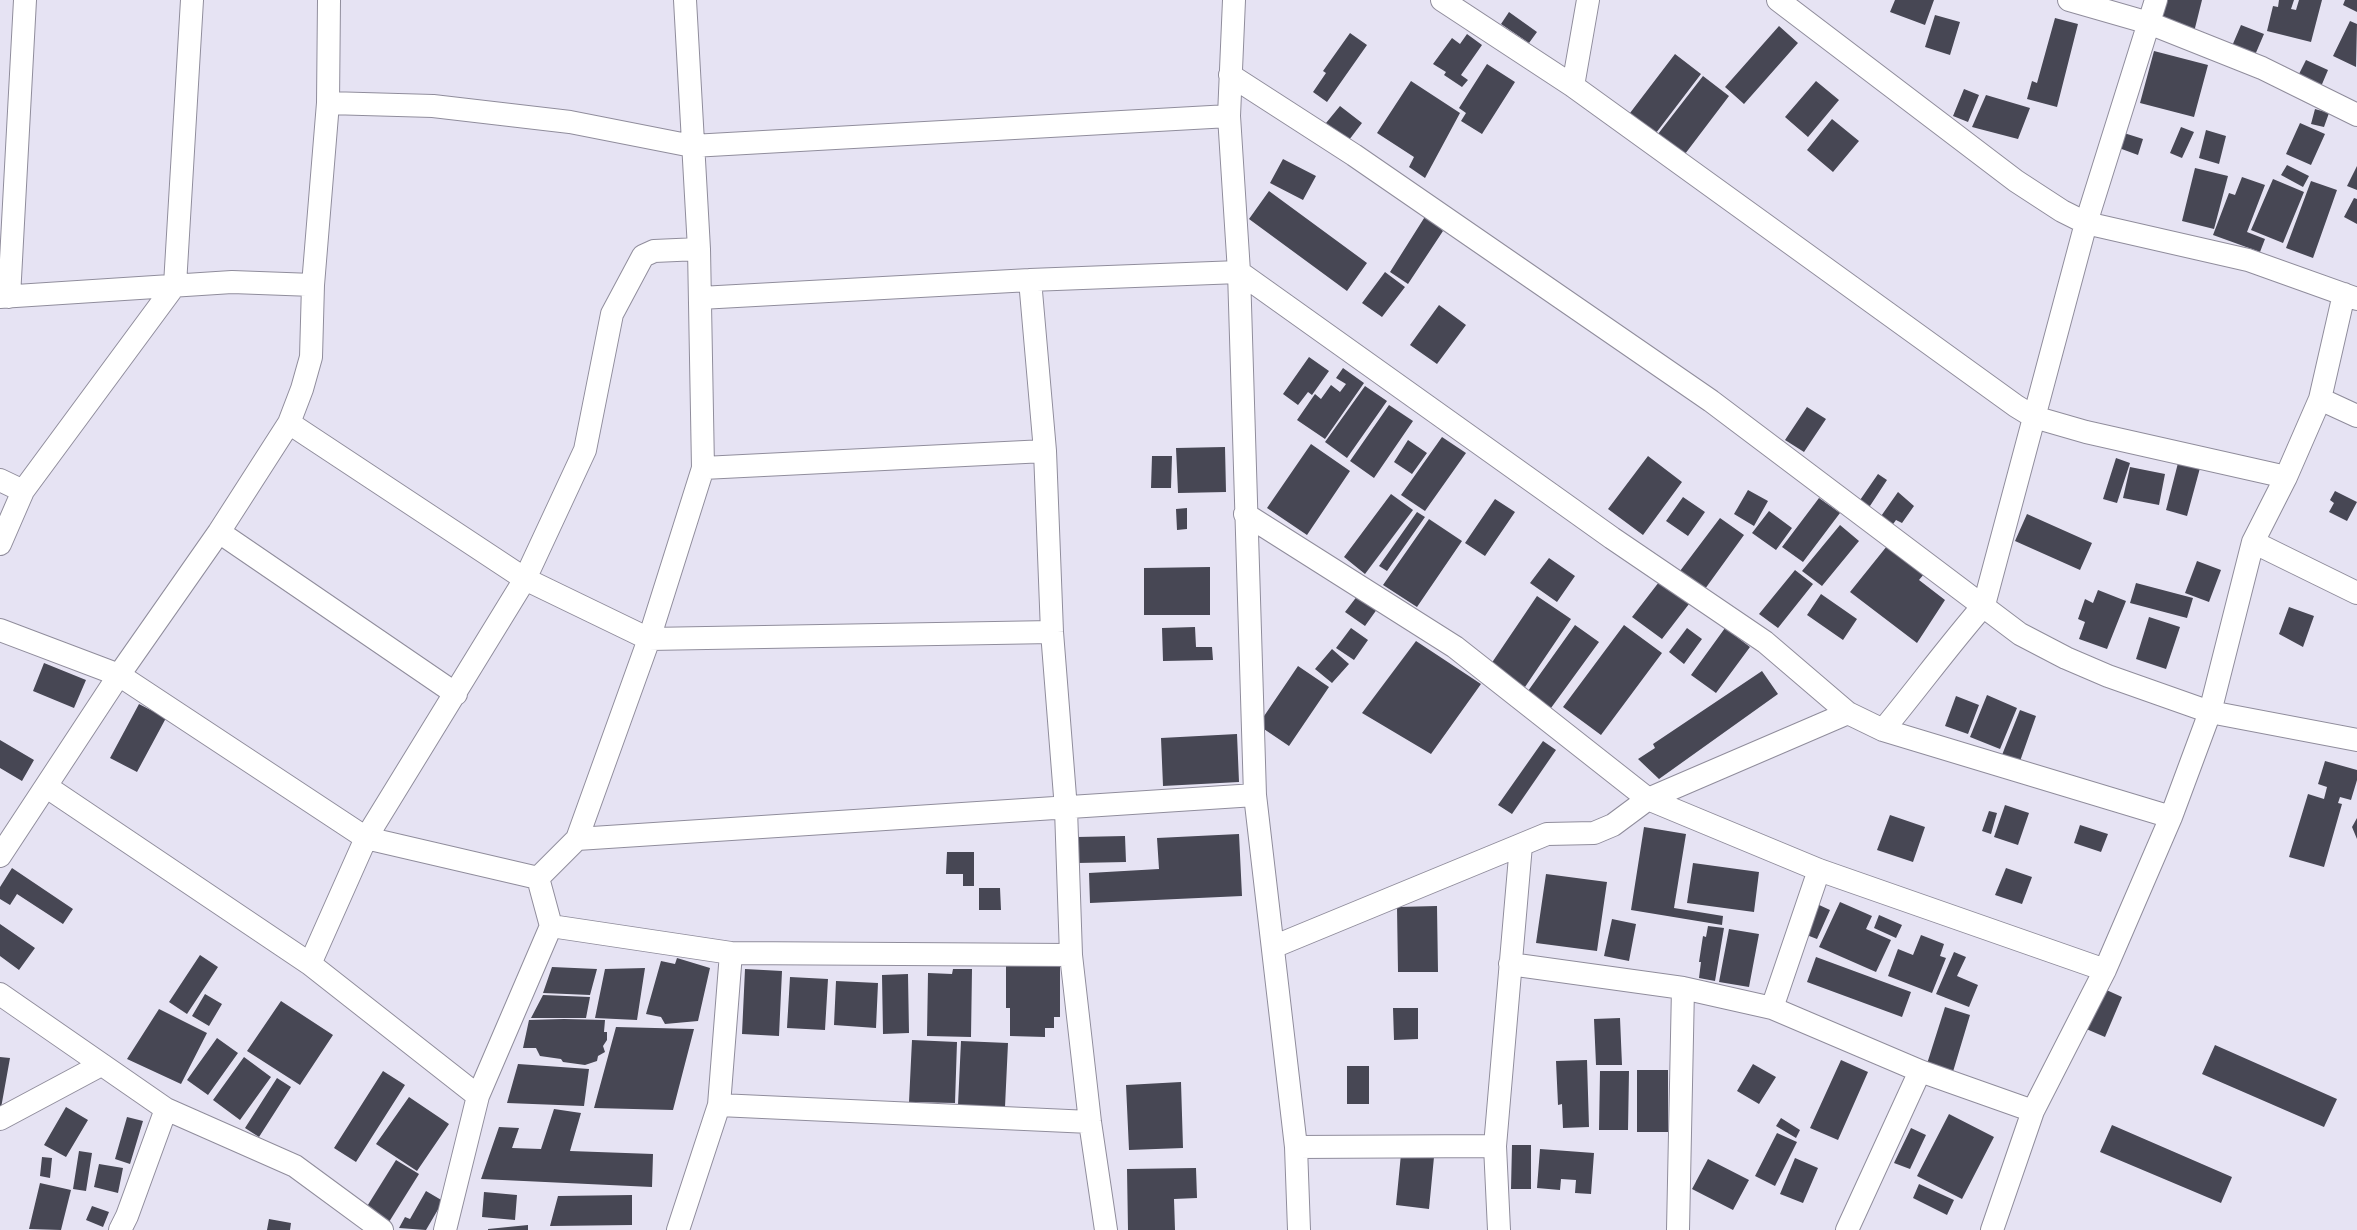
<!DOCTYPE html>
<style>
body{margin:0}
canvas{display:block;background:#e6e3f3}
</style>
<canvas width="2357" height="1230"></canvas>
<script>
const c = document.querySelector('canvas').getContext('2d');
c.lineJoin = 'round';
function paint(path, color) {
  c.fillStyle = color;
  c.fill(path, 'evenodd');
}
function strokePath(path, color, width, dash) {
  c.strokeStyle = color;
  c.lineWidth = width;
  c.lineCap = dash ? 'butt' : 'round';
  c.setLineDash(dash || []);
  c.stroke(path);
}
paint(new Path2D(`
 M 1895,0 L 1934,0 L 1925,25 L 1890,12 Z
 M 2165,0 L 2202,0 L 2194,32 L 2159,24 Z
 M 2279,0 L 2294,0 L 2291,9 L 2296,10 L 2299,0 L 2322,0 L 2311,42 L 2267,31 L 2273,6 L 2278,7 Z
 M 2345,0 L 2357,0 L 2357,12 L 2343,5 Z
 M 1509,12 L 1537,32 L 1529,43 L 1501,24 Z
 M 1935,15 L 1960,22 L 1950,55 L 1925,47 Z
 M 2055,18 L 2078,24 L 2057,107 L 2027,99 L 2032,81 L 2037,83 Z
 M 2350,21 L 2357,24 L 2356,67 L 2333,56 Z
 M 2241,25 L 2264,34 L 2255,55 L 2232,46 Z
 M 1779,26 L 1798,43 L 1744,104 L 1725,87 Z
 M 1350,33 L 1367,45 L 1327,102 L 1313,92 L 1326,73 L 1323,71 Z
 M 1467,34 L 1482,45 L 1461,75 L 1468,80 L 1462,87 L 1444,75 L 1446,72 L 1433,64 L 1452,38 L 1460,44 Z
 M 2154,51 L 2208,65 L 2194,117 L 2140,103 Z
 M 1675,54 L 1701,74 L 1656,133 L 1630,113 Z
 M 2306,60 L 2328,70 L 2320,89 L 2297,78 Z
 M 1487,64 L 1515,82 L 1482,134 L 1461,121 L 1466,113 L 1459,108 Z
 M 1703,76 L 1729,96 L 1685,154 L 1658,134 Z
 M 1411,81 L 1460,113 L 1425,178 L 1409,167 L 1414,157 L 1377,133 Z
 M 1816,81 L 1839,100 L 1808,137 L 1785,117 Z
 M 1964,89 L 1979,95 L 1968,122 L 1953,116 Z
 M 1986,95 L 2030,108 L 2018,139 L 1972,127 Z
 M 1340,106 L 1362,123 L 1349,140 L 1326,123 Z
 M 2315,109 L 2329,113 L 2324,127 L 2311,124 Z
 M 1832,119 L 1859,141 L 1833,172 L 1807,150 Z
 M 2300,123 L 2325,134 L 2311,165 L 2286,154 Z
 M 2181,127 L 2194,132 L 2182,158 L 2170,153 Z
 M 2206,130 L 2226,136 L 2219,164 L 2199,158 Z
 M 2124,133 L 2143,139 L 2138,155 L 2119,148 Z
 M 1283,159 L 1316,176 L 1303,200 L 1270,183 Z
 M 2287,165 L 2309,176 L 2303,187 L 2281,175 Z
 M 2357,166 L 2357,190 L 2347,186 Z
 M 2195,168 L 2228,176 L 2214,229 L 2182,221 Z
 M 2242,177 L 2265,185 L 2247,232 L 2265,239 L 2260,252 L 2213,235 L 2229,193 L 2235,195 Z
 M 2273,179 L 2304,192 L 2283,243 L 2251,230 Z
 M 2311,181 L 2337,190 L 2313,258 L 2286,248 Z
 M 1269,191 L 1367,263 L 1347,291 L 1249,219 Z
 M 2354,198 L 2357,199 L 2357,224 L 2344,217 Z
 M 1426,215 L 1443,231 L 1408,284 L 1390,272 Z
 M 1385,272 L 1405,287 L 1382,317 L 1362,303 Z
 M 1439,305 L 1466,325 L 1437,364 L 1410,345 Z
 M 1309,357 L 1329,371 L 1312,395 L 1308,392 L 1298,405 L 1283,394 Z
 M 1343,368 L 1364,383 L 1325,439 L 1297,420 L 1315,394 L 1321,399 L 1331,385 L 1340,392 L 1346,384 L 1336,378 Z
 M 1365,386 L 1387,401 L 1347,458 L 1325,442 Z
 M 1389,405 L 1413,421 L 1374,478 L 1350,461 Z
 M 1807,407 L 1826,419 L 1804,452 L 1785,440 Z
 M 1442,437 L 1466,453 L 1425,511 L 1401,495 Z
 M 1408,440 L 1427,453 L 1412,474 L 1394,462 Z
 M 1311,444 L 1350,471 L 1307,535 L 1267,508 Z
 M 1225,447 L 1226,492 L 1178,493 L 1176,448 Z
 M 1152,456 L 1172,456 L 1171,488 L 1151,488 Z
 M 1648,456 L 1682,482 L 1643,535 L 1608,509 Z
 M 2116,458 L 2130,463 L 2117,503 L 2103,499 Z
 M 2178,463 L 2200,468 L 2187,516 L 2166,510 Z
 M 2130,467 L 2165,474 L 2159,505 L 2123,498 Z
 M 1878,474 L 1887,480 L 1868,509 L 1858,503 Z
 M 1748,490 L 1768,501 L 1754,526 L 1734,514 Z
 M 2335,491 L 2357,502 L 2347,521 L 2329,512 L 2334,503 L 2330,500 Z
 M 1898,492 L 1914,506 L 1902,523 L 1896,520 L 1891,527 L 1879,519 Z
 M 1391,494 L 1413,510 L 1365,574 L 1344,557 Z
 M 1683,497 L 1705,512 L 1688,536 L 1666,521 Z
 M 1819,498 L 1840,513 L 1803,562 L 1782,547 Z
 M 1495,499 L 1515,512 L 1485,556 L 1465,543 Z
 M 1187,508 L 1187,529 L 1177,530 L 1176,509 Z
 M 1769,511 L 1792,528 L 1776,550 L 1752,533 Z
 M 1417,512 L 1425,517 L 1387,571 L 1379,566 Z
 M 2027,514 L 2092,543 L 2080,570 L 2015,541 Z
 M 1720,518 L 1744,535 L 1705,589 L 1680,571 Z
 M 1429,519 L 1462,541 L 1417,607 L 1383,585 Z
 M 1840,525 L 1859,541 L 1822,586 L 1802,571 Z
 M 1887,546 L 1924,574 L 1919,580 L 1945,600 L 1917,643 L 1850,592 Z
 M 1549,558 L 1575,576 L 1557,602 L 1530,583 Z
 M 2197,561 L 2221,570 L 2209,602 L 2185,593 Z
 M 1210,567 L 1210,615 L 1144,615 L 1144,568 Z
 M 1795,570 L 1813,584 L 1778,628 L 1759,614 Z
 M 1659,582 L 1689,604 L 1662,639 L 1632,617 Z
 M 2136,583 L 2193,598 L 2187,618 L 2130,603 Z
 M 2098,590 L 2126,601 L 2107,649 L 2079,639 L 2085,622 L 2078,619 L 2085,599 L 2093,603 Z
 M 1361,591 L 1380,605 L 1365,626 L 1345,612 Z
 M 1821,594 L 1857,619 L 1843,640 L 1807,615 Z
 M 1537,596 L 1571,619 L 1525,687 L 1491,664 Z
 M 2289,607 L 2314,616 L 2303,647 L 2279,634 Z
 M 2149,617 L 2180,627 L 2166,669 L 2136,659 Z
 M 1575,625 L 1599,642 L 1551,708 L 1528,691 Z
 M 1624,625 L 1662,653 L 1601,735 L 1563,707 Z
 M 1195,627 L 1196,647 L 1212,647 L 1213,660 L 1163,661 L 1162,628 Z
 M 1351,628 L 1368,640 L 1354,660 L 1336,648 Z
 M 1687,628 L 1702,639 L 1684,664 L 1669,652 Z
 M 1725,628 L 1750,647 L 1716,693 L 1691,675 Z
 M 1416,641 L 1481,684 L 1431,754 L 1362,713 Z
 M 1332,649 L 1349,664 L 1332,683 L 1315,669 Z
 M 44,663 L 86,680 L 74,708 L 33,691 Z
 M 1298,666 L 1329,687 L 1289,746 L 1258,725 Z
 M 1762,671 L 1778,694 L 1659,779 L 1638,759 L 1655,748 L 1653,744 Z
 M 1987,695 L 2017,708 L 2000,749 L 1970,737 Z
 M 1956,696 L 1979,705 L 1968,734 L 1945,726 Z
 M 139,704 L 166,718 L 137,772 L 110,758 Z
 M 2020,710 L 2036,716 L 2019,764 L 2002,755 Z
 M 1237,734 L 1239,782 L 1163,786 L 1161,738 Z
 M 0,740 L 34,760 L 22,781 L 0,768 Z
 M 1543,741 L 1556,750 L 1512,814 L 1498,805 Z
 M 2325,761 L 2357,770 L 2357,780 L 2351,800 L 2340,797 L 2338,803 L 2342,804 L 2324,867 L 2289,857 L 2308,794 L 2324,799 L 2327,787 L 2318,784 Z
 M 2005,805 L 2029,813 L 2018,845 L 1994,837 Z
 M 1989,811 L 1997,813 L 1991,834 L 1982,831 Z
 M 1890,815 L 1925,827 L 1913,862 L 1877,850 Z
 M 2357,818 L 2357,839 L 2352,827 Z
 M 2080,825 L 2108,834 L 2101,852 L 2074,843 Z
 M 1644,827 L 1686,834 L 1674,908 L 1723,916 L 1722,925 L 1631,910 Z
 M 1239,834 L 1242,896 L 1090,903 L 1089,873 L 1159,869 L 1157,838 Z
 M 1125,836 L 1126,862 L 1077,863 L 1077,837 Z
 M 947,852 L 974,852 L 974,886 L 963,886 L 963,874 L 946,874 Z
 M 1693,863 L 1759,872 L 1754,912 L 1687,903 Z
 M 12,868 L 73,909 L 63,924 L 17,894 L 10,905 L 0,899 L 0,887 Z
 M 2006,868 L 2032,877 L 2022,904 L 1995,895 Z
 M 1546,874 L 1607,882 L 1597,951 L 1536,943 Z
 M 979,888 L 1000,888 L 1001,910 L 979,910 Z
 M 1840,902 L 1872,916 L 1866,929 L 1891,940 L 1876,972 L 1819,947 Z
 M 1817,904 L 1830,910 L 1817,939 L 1804,934 Z
 M 1437,906 L 1438,972 L 1398,972 L 1397,907 Z
 M 1879,915 L 1902,925 L 1896,938 L 1874,928 Z
 M 1612,919 L 1636,924 L 1629,961 L 1604,956 Z
 M 0,924 L 35,948 L 19,970 L 0,956 Z
 M 1708,926 L 1724,928 L 1715,981 L 1699,978 L 1701,962 L 1699,962 L 1703,936 L 1706,937 Z
 M 1729,929 L 1759,934 L 1749,987 L 1719,982 Z
 M 1921,935 L 1944,944 L 1940,956 L 1946,958 L 1932,993 L 1888,976 L 1898,949 L 1913,955 Z
 M 1954,952 L 1966,957 L 1957,976 L 1978,985 L 1969,1007 L 1936,994 Z
 M 200,955 L 218,967 L 187,1014 L 169,1002 Z
 M 1816,957 L 1911,992 L 1902,1017 L 1807,982 Z
 M 677,958 L 710,968 L 698,1021 L 665,1024 L 661,1017 L 646,1014 L 661,961 L 675,964 Z
 M 1006,964 L 1060,965 L 1060,1017 L 1054,1017 L 1054,1028 L 1045,1028 L 1045,1037 L 1010,1036 L 1010,1008 L 1006,1008 Z
 M 552,967 L 597,969 L 590,995 L 543,993 Z
 M 645,968 L 637,1020 L 595,1018 L 605,969 Z
 M 745,969 L 782,971 L 779,1036 L 742,1034 Z
 M 953,969 L 972,969 L 971,1037 L 927,1036 L 928,973 L 952,974 Z
 M 908,974 L 909,1033 L 883,1034 L 882,975 Z
 M 790,977 L 828,979 L 825,1030 L 787,1028 Z
 M 836,981 L 878,983 L 876,1028 L 834,1025 Z
 M 2102,988 L 2122,997 L 2105,1037 L 2084,1028 Z
 M 205,994 L 222,1004 L 209,1026 L 192,1016 Z
 M 543,995 L 590,997 L 586,1018 L 531,1018 Z
 M 281,1001 L 333,1035 L 300,1085 L 247,1051 Z
 M 1945,1007 L 1970,1015 L 1952,1075 L 1926,1067 Z
 M 1393,1008 L 1418,1008 L 1418,1039 L 1394,1040 Z
 M 159,1009 L 207,1033 L 181,1084 L 127,1059 Z
 M 1620,1018 L 1622,1065 L 1596,1065 L 1594,1019 Z
 M 564,1019 L 605,1020 L 604,1032 L 607,1032 L 607,1040 L 603,1046 L 605,1052 L 598,1056 L 597,1061 L 585,1065 L 563,1062 L 561,1059 L 540,1056 L 536,1048 L 523,1048 L 529,1020 Z
 M 616,1027 L 694,1029 L 673,1110 L 594,1108 Z
 M 217,1038 L 238,1053 L 208,1095 L 187,1080 Z
 M 912,1040 L 957,1042 L 955,1103 L 909,1102 Z
 M 961,1041 L 1008,1043 L 1005,1107 L 958,1105 Z
 M 2215,1045 L 2337,1099 L 2324,1127 L 2202,1074 Z
 M 0,1057 L 10,1058 L 1,1108 L 0,1108 Z
 M 244,1057 L 271,1077 L 240,1120 L 213,1100 Z
 M 1587,1060 L 1589,1127 L 1563,1128 L 1562,1104 L 1558,1105 L 1556,1061 Z
 M 1841,1060 L 1868,1072 L 1838,1140 L 1810,1128 Z
 M 518,1064 L 589,1069 L 584,1106 L 507,1103 Z
 M 1753,1064 L 1776,1077 L 1759,1104 L 1737,1091 Z
 M 1347,1066 L 1369,1066 L 1369,1104 L 1347,1104 Z
 M 1637,1070 L 1668,1070 L 1668,1132 L 1637,1132 Z
 M 383,1071 L 405,1085 L 356,1162 L 334,1148 Z
 M 1600,1071 L 1629,1071 L 1628,1130 L 1599,1130 Z
 M 277,1078 L 291,1087 L 259,1137 L 245,1128 Z
 M 1181,1082 L 1183,1148 L 1129,1150 L 1126,1085 Z
 M 409,1097 L 449,1124 L 417,1171 L 376,1144 Z
 M 66,1107 L 88,1120 L 66,1157 L 44,1145 Z
 M 554,1109 L 581,1113 L 570,1151 L 653,1154 L 652,1187 L 481,1179 L 499,1127 L 519,1128 L 512,1148 L 541,1149 Z
 M 1949,1114 L 1994,1137 L 1962,1199 L 1917,1176 Z
 M 127,1117 L 143,1121 L 130,1164 L 115,1159 Z
 M 1781,1118 L 1800,1130 L 1796,1138 L 1776,1126 Z
 M 2112,1125 L 2232,1177 L 2221,1203 L 2100,1152 Z
 M 1911,1128 L 1926,1135 L 1910,1169 L 1894,1163 Z
 M 1777,1133 L 1797,1142 L 1775,1186 L 1755,1176 Z
 M 1512,1145 L 1531,1145 L 1531,1189 L 1511,1189 Z
 M 1540,1149 L 1594,1153 L 1591,1194 L 1575,1193 L 1576,1180 L 1561,1179 L 1560,1190 L 1537,1188 Z
 M 79,1151 L 92,1153 L 86,1191 L 73,1189 Z
 M 1401,1154 L 1434,1157 L 1429,1209 L 1396,1205 Z
 M 42,1157 L 52,1158 L 50,1178 L 40,1176 Z
 M 1795,1158 L 1818,1168 L 1803,1203 L 1780,1194 Z
 M 1708,1159 L 1749,1180 L 1733,1210 L 1692,1189 Z
 M 396,1160 L 419,1174 L 389,1222 L 366,1208 Z
 M 99,1164 L 123,1168 L 118,1193 L 94,1187 Z
 M 1196,1168 L 1197,1198 L 1174,1199 L 1175,1230 L 1128,1230 L 1127,1169 Z
 M 40,1183 L 71,1190 L 61,1230 L 29,1229 Z
 M 1919,1184 L 1954,1200 L 1947,1215 L 1913,1198 Z
 M 426,1191 L 443,1201 L 426,1230 L 399,1228 L 405,1217 L 410,1219 Z
 M 484,1192 L 517,1195 L 515,1220 L 482,1217 Z
 M 632,1195 L 632,1225 L 550,1226 L 558,1196 Z
 M 92,1206 L 109,1212 L 103,1227 L 86,1220 Z
 M 269,1219 L 291,1223 L 290,1230 L 267,1230 Z
 M 528,1225 L 528,1230 L 488,1230 L 488,1229 Z`), '#474754');
const minor = new Path2D(`
 M 1234,0 L 1229,116 L 1239,272 L 1255,795 L 1296,1147 L 1299,1230
 M 1442,0 L 1573,86 L 2016,406 L 2034,417 L 2086,432 L 2286,477
 M 1778,0 L 2016,181 L 2062,211 L 2086,223 L 2248,260 L 2357,299
 M 2069,0 L 2149,23 L 2262,68 L 2357,115
 M 1230,75 L 1354,155 L 1711,401 L 2020,634 L 2066,658 L 2108,676 L 2210,712 L 2357,740
 M 1573,86 L 1588,0
 M 328,103 L 433,106 L 570,122 L 692,146 L 1229,116
 M 1030,280 L 1045,451 L 1052,632 L 1066,809 L 1071,955 L 1090,1122 L 1106,1230
 M 0,297 L 232,282 L 313,285
 M 9,297 L 25,0
 M 700,298 L 1030,280 L 1239,272 L 1612,538 L 1765,642 L 1848,713 L 1883,730 L 2171,817
 M 2320,399 L 2357,416
 M 289,423 L 525,579 L 649,639 L 1052,632
 M 703,468 L 1045,451
 M 0,480 L 23,491
 M 1245,514 L 1455,647 L 1648,799 L 1819,870 L 2105,970
 M 219,532 L 456,694
 M 2253,542 L 2357,593
 M 0,544 L 23,491 L 175,285 L 192,0
 M 0,630 L 119,675 L 366,838 L 538,878
 M 1883,730 C 1917,689 1949,645 1984,605 L 2086,223 L 2156,0
 M 47,787 L 310,964 L 478,1096
 M 577,839 L 1255,795
 M 0,856 L 119,675 L 219,532 L 289,423 L 302,389 L 311,357 L 313,285 L 328,103 L 329,0
 M 538,878 L 577,839 L 649,639 L 703,468 L 699,249 L 685,0
 M 551,926 L 731,953 L 1071,955
 M 1273,947 L 1547,834 L 1594,833 L 1613,825 L 1648,799 L 1848,713
 M 310,964 L 366,838 L 525,579 L 585,450 L 612,314 L 643,256 L 654,251 L 699,249
 M 1510,964 L 1683,988 L 1772,1008 L 1920,1071 L 2033,1111
 M 0,994 L 166,1109 L 295,1166 L 382,1230
 M 1772,1008 L 1819,870
 M 719,1105 L 1090,1122
 M 0,1119 L 101,1065
 M 1296,1147 L 1495,1146
 M 120,1230 L 127,1216 L 166,1109
 M 445,1230 L 478,1096 L 551,926 L 538,878
 M 678,1230 L 719,1105 L 731,953
 M 1499,1230 L 1495,1146 L 1521,845
 M 1678,1230 L 1683,988
 M 1847,1230 L 1920,1071
 M 1992,1230 L 2033,1111 L 2105,970 L 2171,817 L 2210,712 L 2253,542 L 2286,477 L 2320,399 L 2344,294`);
strokePath(minor, '#908d9c', 24);
strokePath(minor, '#fff', 22);
</script>
